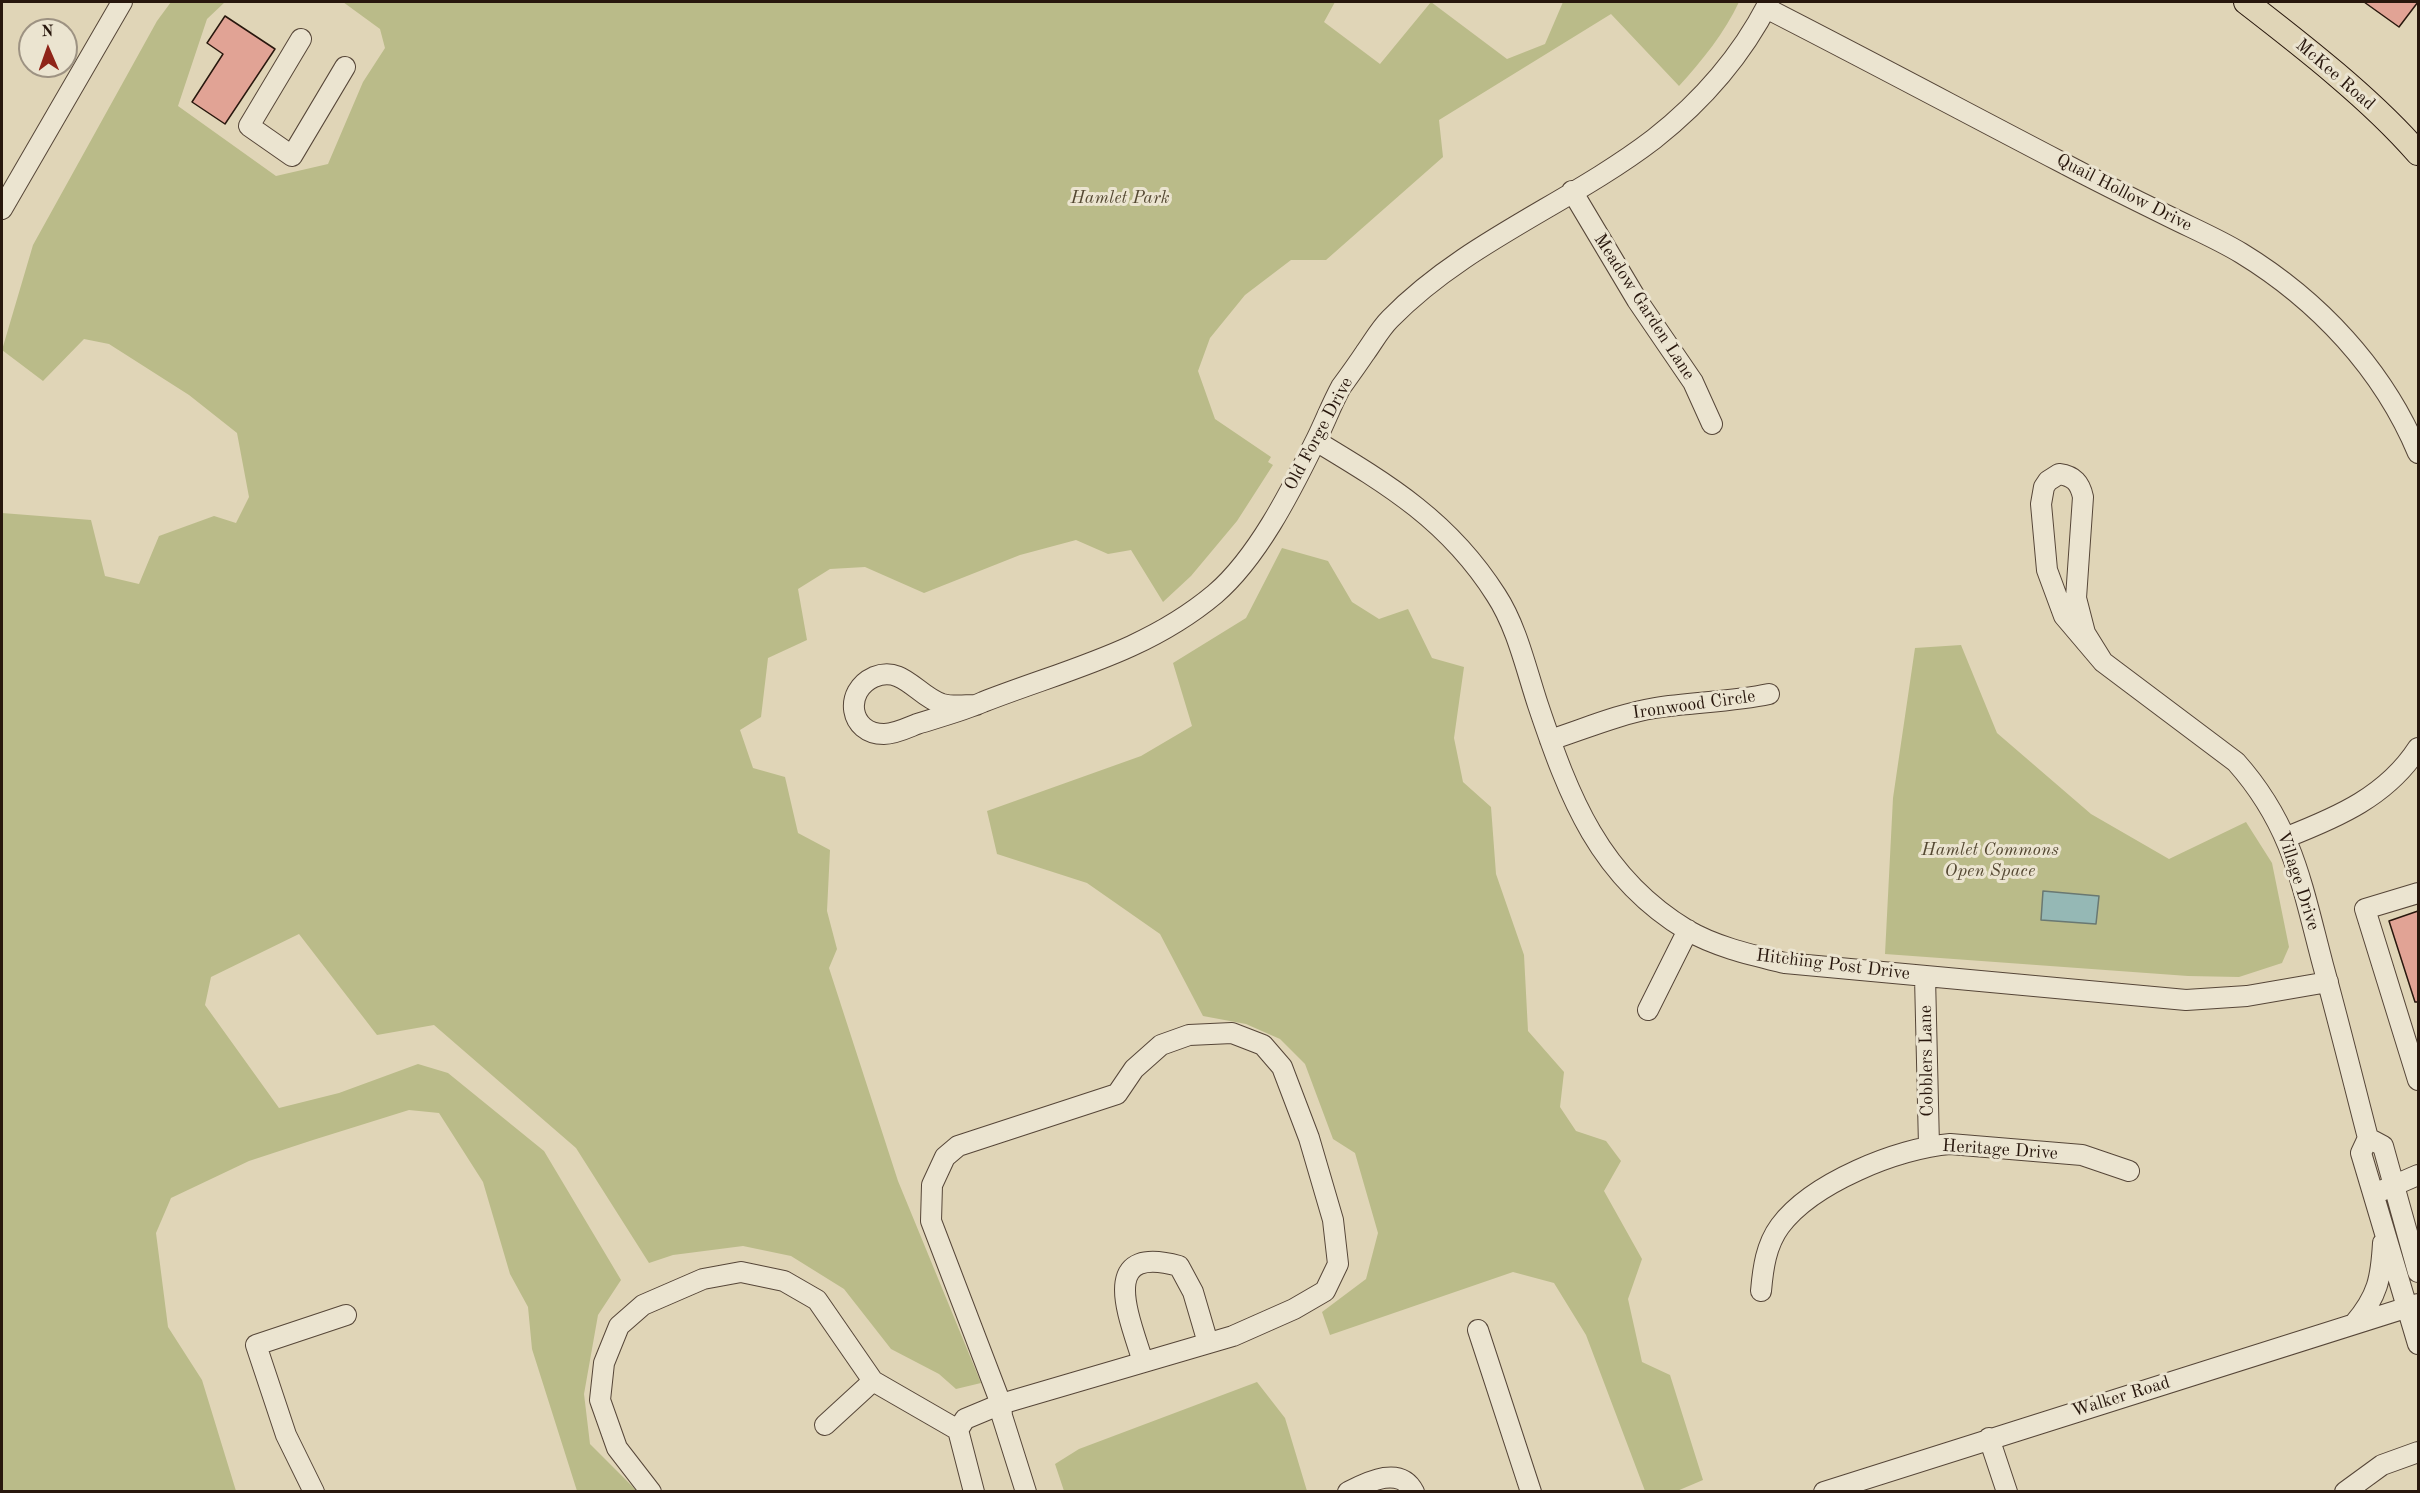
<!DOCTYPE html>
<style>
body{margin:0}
#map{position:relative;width:2420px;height:1493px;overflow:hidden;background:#e0d5b7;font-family:"Old Standard TT",serif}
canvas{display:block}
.frame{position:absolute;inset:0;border:3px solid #28170d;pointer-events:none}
.north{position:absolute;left:18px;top:18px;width:60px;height:60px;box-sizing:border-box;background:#ebe4d0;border:2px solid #9d9282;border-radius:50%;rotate:358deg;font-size:16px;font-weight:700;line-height:24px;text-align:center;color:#28170d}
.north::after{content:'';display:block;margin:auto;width:21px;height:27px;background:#8f2418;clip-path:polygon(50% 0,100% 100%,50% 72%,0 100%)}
</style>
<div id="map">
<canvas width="2420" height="1493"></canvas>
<div class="frame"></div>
<div class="north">N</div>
</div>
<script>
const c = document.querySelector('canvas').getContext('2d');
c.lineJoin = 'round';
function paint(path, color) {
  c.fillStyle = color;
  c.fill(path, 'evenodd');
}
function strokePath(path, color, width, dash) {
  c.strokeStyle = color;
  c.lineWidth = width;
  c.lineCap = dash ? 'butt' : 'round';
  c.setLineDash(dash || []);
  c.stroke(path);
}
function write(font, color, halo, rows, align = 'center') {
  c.font = font + ' "Old Standard TT",serif';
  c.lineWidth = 6;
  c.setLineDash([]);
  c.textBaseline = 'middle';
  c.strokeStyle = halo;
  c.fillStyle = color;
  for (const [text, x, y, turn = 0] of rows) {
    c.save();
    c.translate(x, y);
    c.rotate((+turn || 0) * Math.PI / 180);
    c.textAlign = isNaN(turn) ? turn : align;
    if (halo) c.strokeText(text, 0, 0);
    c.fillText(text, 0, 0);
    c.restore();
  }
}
paint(new Path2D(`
 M 171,2 L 225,2 L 207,19 L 178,106 L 276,176 L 328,164 L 363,82 L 385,48 L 380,29 L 343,2 L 1335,2 L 1324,22 L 1380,64 L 1431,2 L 1507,59 L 1545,44 L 1563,2 L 1739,2 C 1725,32 1702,61 1679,86 L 1611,14 L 1439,120 L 1443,157 L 1326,260 L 1291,260 L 1245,295 L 1210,338 L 1198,371 L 1215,419 L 1271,457 L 1268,462 L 1273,465 L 1237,521 L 1191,576 L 1163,602 L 1131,550 L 1108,554 L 1076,540 L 1020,555 L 924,593 L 865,567 L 830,569 L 798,589 L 807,640 L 768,658 L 761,717 L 740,730 L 753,768 L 785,777 L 798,833 L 830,850 L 827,911 L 837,949 L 829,968 L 898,1181 L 981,1383 L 956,1389 L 939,1374 L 891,1349 L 844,1289 L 791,1256 L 743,1246 L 673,1255 L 649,1263 L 576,1148 L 434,1025 L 377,1035 L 299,934 L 211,977 L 205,1005 L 279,1108 L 339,1093 L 418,1064 L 448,1073 L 544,1151 L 621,1280 L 598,1315 L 584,1394 L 590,1444 L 637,1491 L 577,1491 L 532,1349 L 528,1307 L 510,1274 L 483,1182 L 439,1113 L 409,1110 L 313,1140 L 249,1161 L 171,1198 L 156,1233 L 168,1327 L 202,1380 L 236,1491 L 2,1491 L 2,513 L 91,520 L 105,576 L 139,584 L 159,536 L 214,516 L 236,523 L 249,497 L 237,433 L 189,395 L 109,344 L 84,339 L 43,381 L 2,350 L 33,245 L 157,21 Z
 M 1282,548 L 1328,561 L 1352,602 L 1379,619 L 1408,609 L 1432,658 L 1464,667 L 1454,738 L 1463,782 L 1491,807 L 1496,874 L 1524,955 L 1528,1031 L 1564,1072 L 1560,1107 L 1576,1131 L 1606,1141 L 1621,1161 L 1604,1191 L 1642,1259 L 1628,1299 L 1642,1362 L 1670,1375 L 1703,1480 L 1677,1491 L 1645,1491 L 1586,1335 L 1554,1283 L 1513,1272 L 1330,1335 L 1322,1312 L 1366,1279 L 1378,1233 L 1355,1153 L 1333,1139 L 1305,1064 L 1280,1039 L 1246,1024 L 1203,1016 L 1160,934 L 1087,883 L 997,854 L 987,811 L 1141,756 L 1192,726 L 1173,663 L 1246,618 Z
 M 1961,645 L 1997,733 L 2091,814 L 2169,859 L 2246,822 L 2272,863 L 2289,947 L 2282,963 L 2239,977 L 2188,976 L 1885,954 L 1893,798 L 1915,648 Z
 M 1257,1382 L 1285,1418 L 1307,1491 L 1064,1491 L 1055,1464 L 1079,1449 Z`), '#babb89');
const water = new Path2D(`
 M 2043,891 L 2099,896 L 2096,924 L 2041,920 Z`);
paint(water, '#95b8b5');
strokePath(water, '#697872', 1.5);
const building = new Path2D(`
 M 2364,2 L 2418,2 L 2399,27 Z
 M 225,16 L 275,49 L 225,124 L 192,102 L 223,54 L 207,43 Z
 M 2418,911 L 2418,1002 L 2415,1002 L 2389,921 Z`);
paint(building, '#e1a395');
strokePath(building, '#28170d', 1.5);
const minor = new Path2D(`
 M 1766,8 C 1864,58 1961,110 2059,161 C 2095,180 2131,198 2168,216 C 2192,228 2218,239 2241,253 C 2318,300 2383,369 2418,453
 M 301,39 L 249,126 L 292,156 L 345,67
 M 1572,191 L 1637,300 L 1693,382 L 1712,424
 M 2,209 L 122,2
 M 1316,441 C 1389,485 1449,521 1496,595 C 1517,627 1526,669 1538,705 C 1569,797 1599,877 1687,930 C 1716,947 1752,955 1785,963 L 2186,1000 L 2247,996 L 2328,982
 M 2103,662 L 2085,633 L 2076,598 L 2083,497 C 2080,483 2074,476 2059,474 L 2048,481 L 2044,487 L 2041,504 L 2047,570 L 2064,616 L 2103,662 L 2236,762 C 2293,826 2302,886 2323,965 C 2339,1023 2353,1080 2368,1138 L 2361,1153 L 2418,1344
 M 976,705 C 965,705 953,707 942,704 C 917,696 903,665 874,677 C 843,691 849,734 884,734 C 895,734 907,728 917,724 C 939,717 962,711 983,702 C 1065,670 1146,652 1215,594 C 1257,558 1290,493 1314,444 C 1324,425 1331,405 1341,387 C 1349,376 1357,365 1365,353 C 1373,342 1380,329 1390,319 C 1465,242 1569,204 1654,139 C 1701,102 1742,55 1769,2
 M 1550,740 C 1584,729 1619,714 1655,708 C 1693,702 1732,702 1769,694
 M 2287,837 C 2338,817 2387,796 2418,748
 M 2418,893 L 2365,909 L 2418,1080
 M 1925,977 L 1929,1146
 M 1648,1010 L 1688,930
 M 2368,1138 L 2383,1146 L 2418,1272
 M 2381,1191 L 2418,1175
 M 1761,1291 C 1763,1268 1766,1245 1780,1226 C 1812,1183 1898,1148 1950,1144 L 2082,1155 L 2129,1171
 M 2354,1324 C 2378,1296 2381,1278 2383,1243
 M 1478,1330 L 1531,1492
 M 1143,1362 C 1130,1319 1096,1243 1179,1266 L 1193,1292 L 1208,1343
 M 825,1425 L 873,1381
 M 1989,1438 L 2007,1492
 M 314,1492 L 286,1435 L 256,1345 L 346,1315
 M 651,1492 L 617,1448 L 600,1400 L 604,1363 L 619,1326 L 643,1305 L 703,1279 L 741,1272 L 784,1281 L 817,1300 L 873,1381 L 958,1430
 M 974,1492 L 958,1430 L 965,1419 L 1001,1404 L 1233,1336 L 1294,1309 L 1325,1291 L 1338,1264 L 1333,1220 L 1309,1138 L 1282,1067 L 1263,1045 L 1232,1033 L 1189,1035 L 1161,1045 L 1134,1069 L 1117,1094 L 958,1146 L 945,1157 L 932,1185 L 931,1221 L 1001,1404 L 1002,1416 L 1026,1492
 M 1348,1492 C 1368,1482 1400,1465 1414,1492
 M 1824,1492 L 2418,1304
 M 2345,1492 L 2382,1465 L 2418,1452`);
const major = new Path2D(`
 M 2246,2 C 2303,46 2371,99 2418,153`);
strokePath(minor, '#564638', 22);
strokePath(major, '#28170d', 26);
strokePath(minor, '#ebe4d0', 20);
strokePath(major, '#e0d5b7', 24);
write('18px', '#28170d', '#ebe4d0', [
 ["McKee Road",2335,75,41],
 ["Quail Hollow Drive",2124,193,27],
 ["Meadow Garden Lane",1644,307,57],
 ["Old Forge Drive",1319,434,-62],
 ["Ironwood Circle",1694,705,-8],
 ["Village Drive",2298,881,72],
 ["Hitching Post Drive",1833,965,7],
 ["Cobblers Lane",1927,1061,-91],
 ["Heritage Drive",2000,1150,4],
 ["Walker Road",2121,1397,-17]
]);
write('italic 18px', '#544832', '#ebe4d0', [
 ["Hamlet Park",1120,198],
 ["Hamlet Commons",1990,850],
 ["Open Space",1990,871]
]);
</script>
